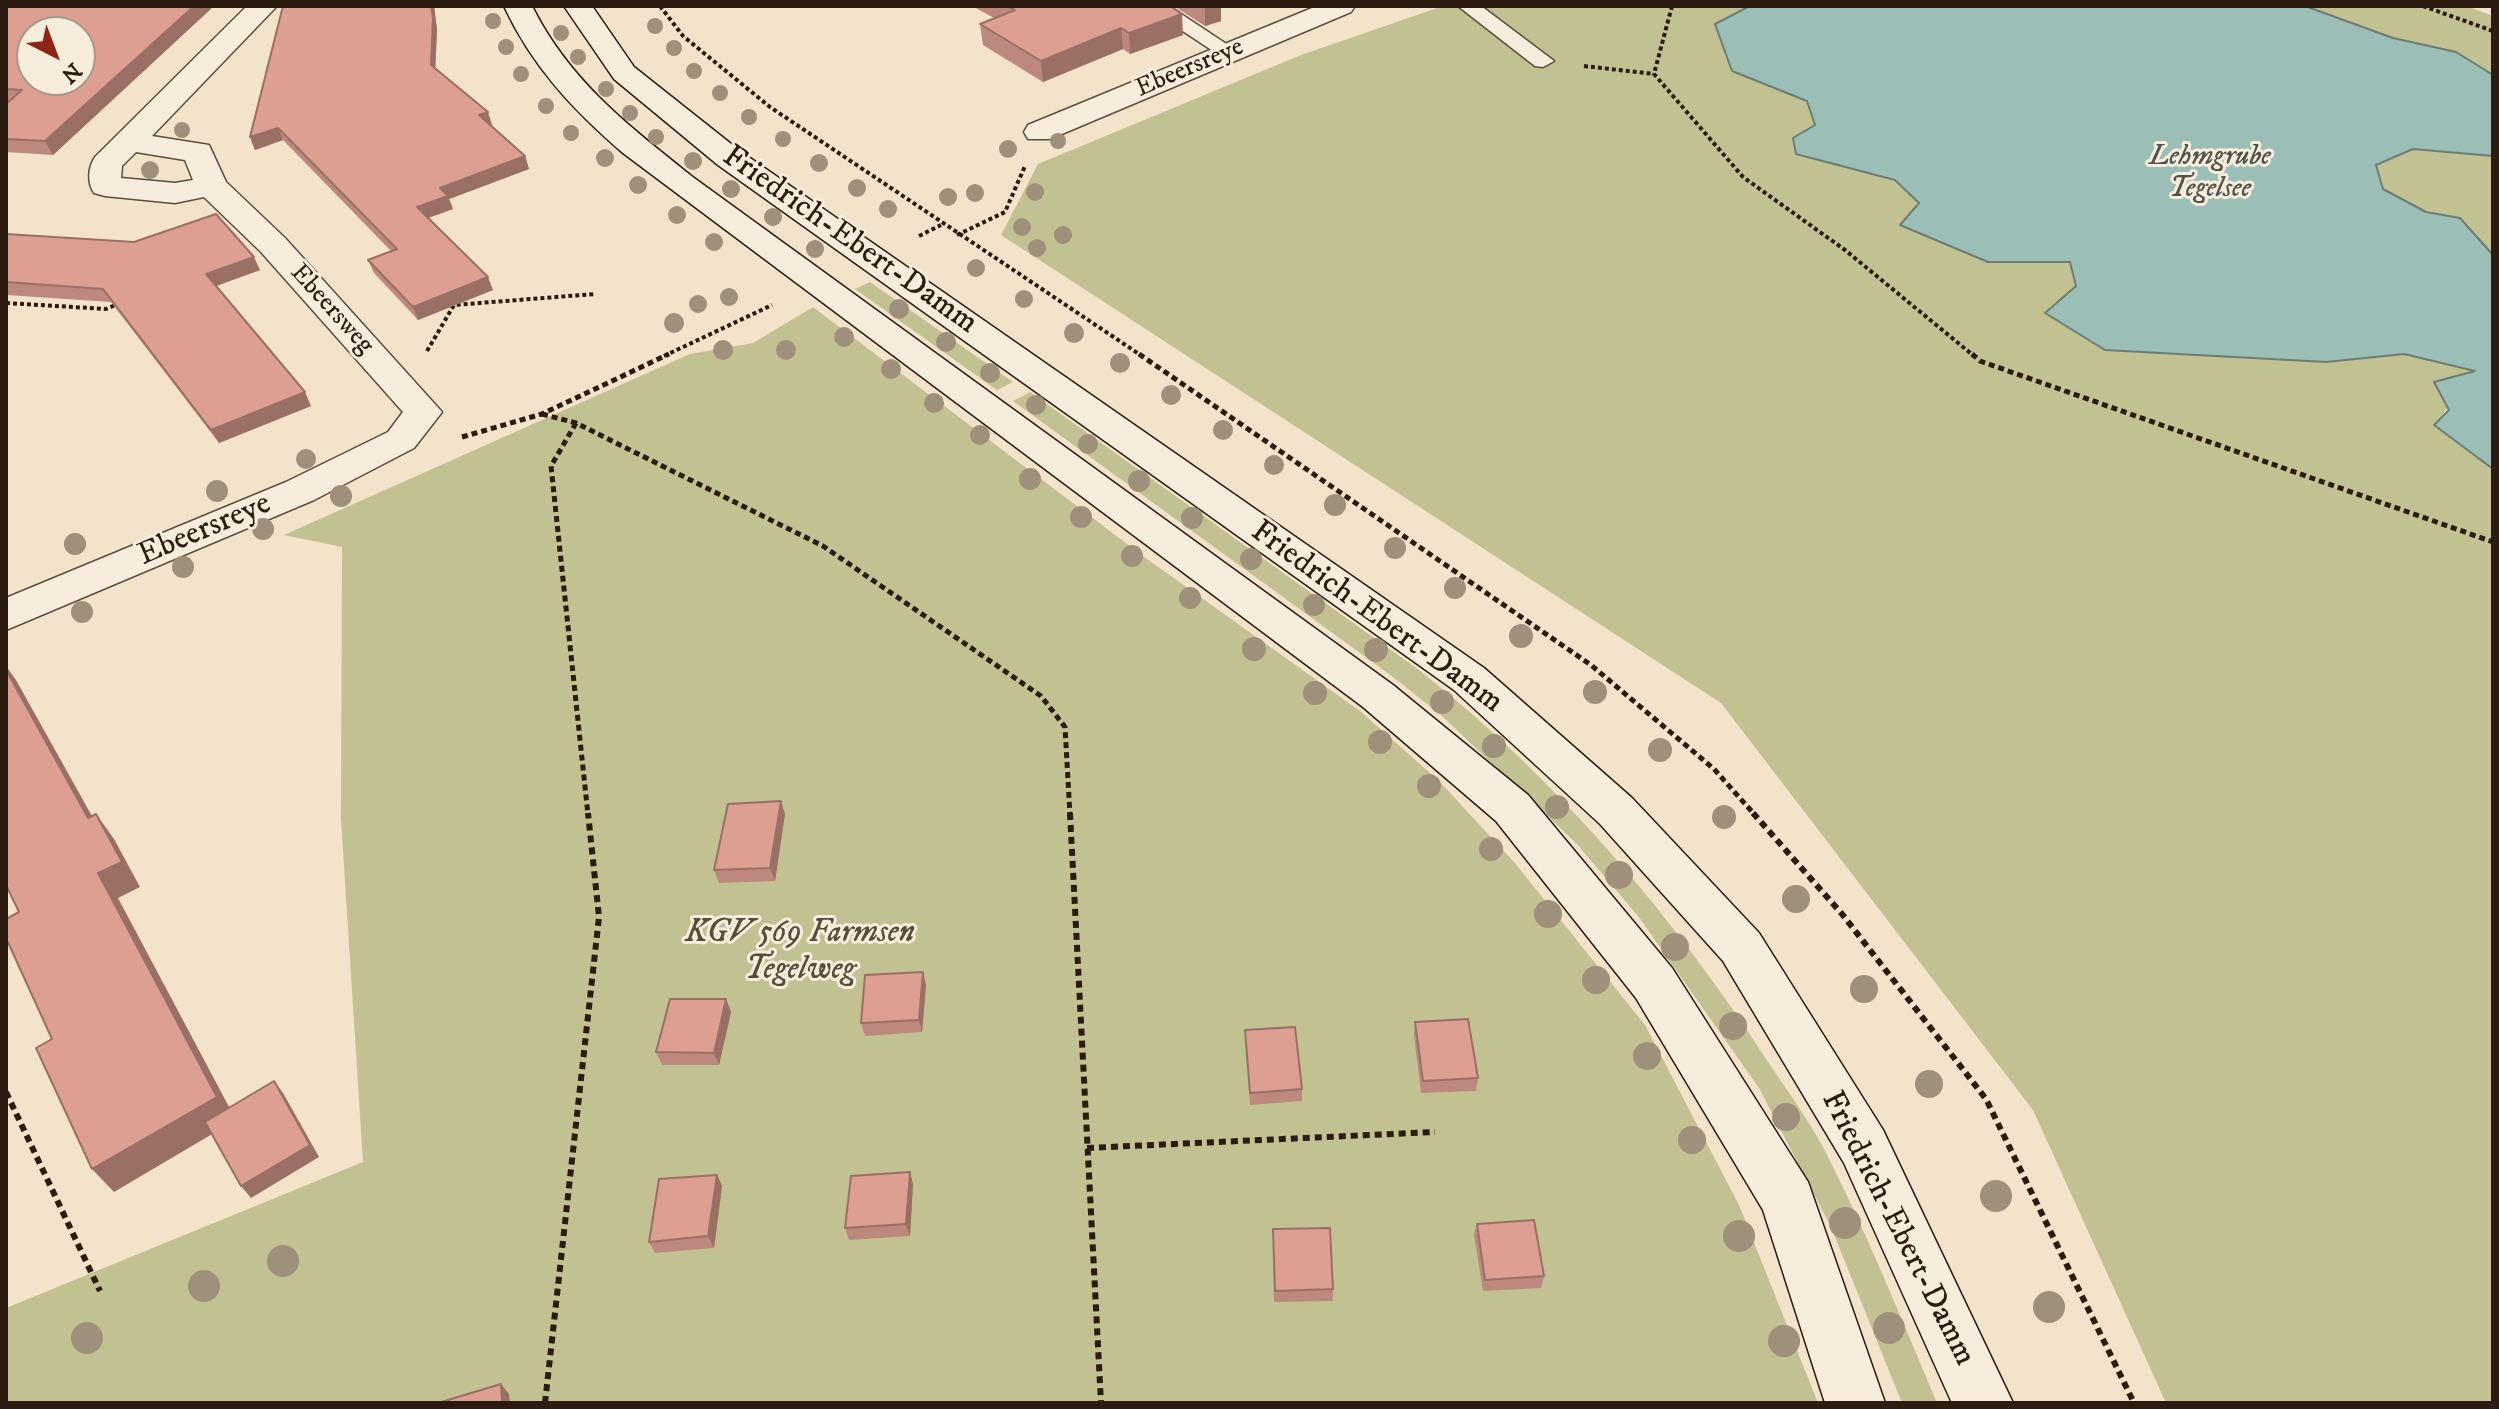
<!DOCTYPE html>
<style>
body{margin:0}
#map{position:relative;width:2499px;height:1409px;overflow:hidden;background:#f3e3ca;font-family:"IM FELL DW Pica",serif}
canvas{display:block}
.frame{position:absolute;inset:0;border:8px solid #2b1b11;pointer-events:none}
.north{position:absolute;left:16px;top:16px;width:80px;height:80px;box-sizing:border-box;background:#f7eddd;border:2px solid #a5998b;border-radius:50%;rotate:138deg;font-size:22px;font-weight:700;line-height:32px;text-align:center;color:#2b1b11}
.north::after{content:'';display:block;margin:auto;width:28px;height:36px;background:#8f2418;clip-path:polygon(50% 0,100% 100%,50% 72%,0 100%)}
</style>
<div id="map">
<canvas width="2499" height="1409"></canvas>
<div class="frame"></div>
<div class="north">N</div>
</div>
<script>
const c = document.querySelector('canvas').getContext('2d');
c.lineJoin = 'round';
function paint(path, color) {
  c.fillStyle = color;
  c.fill(path, 'evenodd');
}
function strokePath(path, color, width, dash) {
  c.strokeStyle = color;
  c.lineWidth = width;
  c.lineCap = dash ? 'butt' : 'round';
  c.setLineDash(dash || []);
  c.stroke(path);
}
function write(font, color, halo, rows, align = 'center') {
  c.font = font + ' "IM FELL DW Pica",serif';
  c.lineWidth = 6;
  c.setLineDash([]);
  c.textBaseline = 'middle';
  c.strokeStyle = halo;
  c.fillStyle = color;
  for (const [text, x, y, turn = 0] of rows) {
    c.save();
    c.translate(x, y);
    c.rotate((+turn || 0) * Math.PI / 180);
    c.textAlign = isNaN(turn) ? turn : align;
    if (halo) c.strokeText(text, 0, 0);
    c.fillText(text, 0, 0);
    c.restore();
  }
}
paint(new Path2D(`
 M 1443,6 L 1750,6 L 1715,24 L 1732,71 L 1807,100 L 1815,125 L 1895,180 L 1919,203 L 1901,225 L 1988,262 L 2071,261 L 2076,286 L 2105,350 L 2326,362 L 2404,354 L 2477,371 L 2435,424 L 2493,469 L 2493,1403 L 2166,1403 L 2033,1110 L 1721,703 L 1001,235 L 1038,164 L 1301,55 Z
 M 2305,6 L 2467,6 L 2493,16 L 2493,75 L 2456,52 L 2393,38 Z
 M 2413,149 L 2493,156 L 2493,255 L 2460,218 L 2426,212 L 2383,189 L 2376,165 Z
 M 870,282 L 1013,382 L 997,390 L 855,289 Z
 M 813,307 L 1147,559 L 1360,711 L 1439,781 L 1514,862 L 1645,1025 L 1739,1205 L 1818,1403 L 6,1403 L 6,1308 L 363,1162 L 341,819 L 342,547 L 284,535 L 690,354 L 753,343 Z
 M 1030,392 L 1419,670 C 1557,779 1673,915 1768,1062 C 1787,1090 1808,1119 1824,1149 C 1866,1231 1901,1318 1937,1403 L 1902,1403 L 1831,1227 L 1759,1088 L 1638,916 L 1576,843 L 1441,715 L 1389,674 L 1013,401 Z`), '#c2c192');
const water = new Path2D(`
 M 1750,6 L 2305,6 L 2393,38 L 2456,52 L 2493,75 L 2493,156 L 2413,149 L 2376,165 L 2383,189 L 2426,212 L 2460,218 L 2493,255 L 2493,469 L 2434,425 L 2449,410 L 2434,382 L 2475,371 L 2404,354 L 2326,362 L 2105,350 L 2045,313 L 2076,286 L 2070,262 L 1988,262 L 1900,225 L 1919,203 L 1895,180 L 1796,154 L 1793,138 L 1815,125 L 1807,101 L 1732,71 L 1715,24 Z`);
paint(water, '#9bbeb6');
strokePath(water, '#6e7d74', 2);
const lane = new Path2D(`
 M 1145,6 L 1169,6 L 1240,53 L 1236,57 L 1222,57 Z
 M 1458,6 L 1481,6 L 1554,61 L 1543,67 L 1535,66 Z`);
const street = new Path2D(`
 M 247,6 L 277,6 L 152,136 L 209,145 L 226,182 L 285,238 L 442,412 L 414,448 L 314,500 L 6,630 L 6,598 L 286,482 L 388,432 L 403,412 L 261,252 L 204,197 L 175,203 L 105,196 L 94,193 C 87,183 88,167 95,157 ZM 136,152 L 185,160 L 193,180 L 175,183 L 121,178 L 122,166 Z
 M 1317,6 L 1355,6 L 1351,12 L 1050,139 L 1028,139 L 1024,132 L 1028,125 Z`);
const secondary = new Path2D(`
 M 504,6 L 532,6 C 569,81 630,127 694,178 L 1393,685 L 1528,795 L 1672,968 L 1808,1182 L 1885,1403 L 1825,1403 L 1763,1210 L 1636,998 L 1496,821 L 1363,707 L 623,153 C 573,110 532,66 504,6 Z
 M 564,6 L 592,6 L 634,67 L 740,151 L 1484,668 L 1632,798 L 1759,933 L 1883,1130 L 2013,1403 L 1952,1403 L 1844,1163 L 1723,961 L 1600,824 L 1454,690 L 718,165 L 614,79 Z`);
strokePath(lane, '#5d4d3f', 3);
strokePath(street, '#5d4d3f', 3);
strokePath(secondary, '#2b1b11', 3);
strokePath(new Path2D(`
 M 660,6 L 683,36 L 770,107 L 1142,356
 M 1672,6 L 1654,74 L 1743,177 L 1845,250 L 1974,356
 M 2423,6 L 2493,31
 M 1584,66 L 1654,74
 M 957,235 L 1005,212 L 1025,166
 M 919,236 L 941,225
 M 6,303 L 106,309 L 120,303
 M 427,351 L 454,305 L 595,294
 M 664,356 L 772,305`), '#2b1b11', 4, [4, 3]);
strokePath(new Path2D(`
 M 1139,354 L 1591,665 L 1714,769 L 1755,815
 M 1972,354 L 1980,361 L 2493,542
 M 542,414 L 576,423 L 823,546 L 1041,696 L 1065,727 L 1070,815
 M 576,423 L 551,466 L 588,815
 M 462,437 L 542,414 L 669,354`), '#2b1b11', 5, [6, 4]);
strokePath(new Path2D(`
 M 1070,813 L 1101,1403
 M 1753,813 L 1842,914 L 1986,1099 L 2134,1403
 M 6,1092 L 100,1291
 M 1087,1148 L 1435,1132
 M 545,1403 L 599,917 L 588,813`), '#2b1b11', 6, [7, 5]);
paint(lane, '#f7eddd');
paint(street, '#f7eddd');
paint(secondary, '#f7eddd');
c.fillStyle = '#9e907a';
for (const [x, y, r] of [
 [493,21,8],
 [655,26,8],
 [561,33,8],
 [506,47,8],
 [674,48,8],
 [578,57,8],
 [694,71,8],
 [521,74,8],
 [606,89,8],
 [720,93,8],
 [546,106,8],
 [630,113,8],
 [749,117,8],
 [182,130,8],
 [571,133,8],
 [656,137,8],
 [783,139,8],
 [1058,141,8],
 [1008,149,9],
 [605,158,9],
 [693,161,9],
 [819,163,9],
 [150,170,9],
 [638,185,9],
 [857,188,9],
 [731,189,9],
 [1035,192,9],
 [975,193,9],
 [948,197,9],
 [888,209,9],
 [677,215,9],
 [773,217,9],
 [1022,227,9],
 [1063,235,9],
 [714,242,9],
 [1037,248,9],
 [815,249,9],
 [976,268,9],
 [729,297,9],
 [1024,299,9],
 [698,304,9],
 [899,309,10],
 [674,323,10],
 [1074,333,10],
 [844,337,10],
 [946,342,10],
 [723,350,10],
 [786,350,10],
 [1120,363,10],
 [891,369,10],
 [990,373,10],
 [1171,395,10],
 [934,403,10],
 [1036,405,10],
 [1223,430,10],
 [980,435,10],
 [1088,444,10],
 [306,459,10],
 [1274,465,10],
 [1030,479,11],
 [1139,481,11],
 [217,491,11],
 [341,496,11],
 [1335,505,11],
 [1081,517,11],
 [1192,518,11],
 [263,529,11],
 [75,544,11],
 [1395,548,11],
 [1132,556,11],
 [1251,559,11],
 [183,567,11],
 [1455,588,11],
 [1190,598,11],
 [1314,605,11],
 [82,612,11],
 [1521,636,12],
 [1254,649,12],
 [1376,650,12],
 [1595,692,12],
 [1315,693,12],
 [1442,702,12],
 [1380,742,12],
 [1494,746,12],
 [1660,750,12],
 [1429,786,12],
 [1557,807,12],
 [1724,817,12],
 [1491,849,12],
 [1619,875,14],
 [1796,899,14],
 [1548,914,14],
 [1675,947,14],
 [1596,980,14],
 [1864,989,14],
 [1733,1026,14],
 [1647,1056,14],
 [1929,1084,14],
 [1786,1117,14],
 [1692,1140,14],
 [1996,1196,16],
 [1845,1223,16],
 [1739,1236,16],
 [283,1261,16],
 [204,1286,16],
 [2049,1307,16],
 [1889,1328,16],
 [87,1338,16],
 [1784,1341,16]
]) {
  c.beginPath();
  c.arc(x, y, r, 0, 2 * Math.PI);
  c.fill();
}
paint(new Path2D(`
 M 6,6 L 214,6 L 53,155 L 6,152 L 6,104 L 8,102 L 6,102 Z
 M 283,6 L 434,6 L 437,30 L 435,69 L 492,125 L 490,125 L 525,156 L 529,169 L 449,199 L 453,209 L 428,218 L 493,290 L 418,320 L 374,273 L 368,260 L 391,251 L 283,140 L 255,150 L 250,137 Z
 M 972,6 L 1170,6 L 1183,35 L 1130,54 L 1123,49 L 1043,82 L 983,45 L 980,24 L 994,18 Z
 M 1174,6 L 1221,6 L 1221,21 L 1205,26 Z
 M 6,234 L 260,270 L 216,286 L 311,406 L 219,443 L 111,302 L 6,295 Z
 M 785,814 L 775,881 L 719,883 L 714,870 Z
 M 926,985 L 922,1032 L 865,1036 L 861,1023 Z
 M 726,999 L 731,1012 L 719,1065 L 662,1065 L 656,1052 Z
 M 1415,1022 L 1478,1078 L 1476,1091 L 1421,1093 L 1414,1035 Z
 M 1245,1030 L 1302,1089 L 1302,1101 L 1250,1105 Z
 M 910,1172 L 913,1184 L 910,1236 L 849,1240 L 845,1228 Z
 M 717,1175 L 722,1186 L 714,1248 L 655,1253 L 649,1242 Z
 M 1477,1224 L 1544,1276 L 1541,1288 L 1483,1291 L 1474,1235 Z
 M 1273,1229 L 1333,1289 L 1333,1301 L 1274,1302 Z`), '#bd897e');
paint(new Path2D(`
 M 194,6 L 214,6 L 53,155 L 45,141 Z
 M 431,6 L 434,6 L 437,30 L 435,77 L 431,65 Z
 M 1205,6 L 1221,6 L 1221,21 L 1205,26 Z
 M 1182,14 L 1183,35 L 1130,54 L 1129,33 Z
 M 1121,28 L 1123,49 L 1043,82 L 1041,61 Z
 M 488,112 L 492,125 L 483,128 L 479,115 Z
 M 278,128 L 283,140 L 255,150 L 250,137 Z
 M 525,156 L 529,169 L 449,199 L 453,209 L 422,220 L 417,207 L 440,188 Z
 M 254,257 L 260,270 L 213,287 L 206,274 Z
 M 488,277 L 493,290 L 418,320 L 413,307 Z
 M 305,392 L 311,406 L 219,443 L 211,430 Z
 M 6,666 L 16,680 L 107,843 L 88,818 L 6,670 Z
 M 781,801 L 785,814 L 775,881 L 770,868 Z
 M 96,814 L 114,839 L 140,887 L 118,898 L 236,1120 L 114,1192 L 92,1169 L 98,873 Z
 M 923,972 L 926,985 L 922,1032 L 919,1020 Z
 M 726,999 L 731,1012 L 719,1065 L 714,1053 Z
 M 274,1081 L 283,1093 L 319,1157 L 251,1198 L 241,1186 Z
 M 910,1172 L 913,1184 L 910,1236 L 906,1224 Z
 M 717,1175 L 722,1186 L 714,1248 L 708,1236 Z
 M 501,1384 L 509,1394 L 510,1403 L 502,1403 Z`), '#9a6f66');
const building = new Path2D(`
 M 6,6 L 194,6 L 45,141 L 6,139 L 6,104 L 22,90 L 6,89 ZM 32,32 L 80,32 L 80,80 L 32,80 Z
 M 283,6 L 431,6 L 433,18 L 431,65 L 488,112 L 479,115 L 525,156 L 440,188 L 448,196 L 417,207 L 488,277 L 413,307 L 368,260 L 397,249 L 278,128 L 250,137 Z
 M 1007,6 L 1170,6 L 1182,14 L 1129,33 L 1121,28 L 1041,61 L 980,24 L 1015,10 Z
 M 216,214 L 254,257 L 206,274 L 305,392 L 211,430 L 103,289 L 6,282 L 6,234 L 134,242 Z
 M 6,670 L 88,818 L 96,814 L 122,862 L 98,873 L 217,1097 L 92,1169 L 36,1048 L 52,1039 L 6,938 L 6,919 L 19,912 L 6,885 Z
 M 781,801 L 770,868 L 714,870 L 728,804 Z
 M 923,972 L 919,1020 L 861,1023 L 865,975 Z
 M 670,999 L 726,999 L 714,1053 L 656,1052 Z
 M 1468,1019 L 1478,1078 L 1423,1081 L 1415,1022 Z
 M 1295,1027 L 1302,1089 L 1250,1093 L 1245,1030 Z
 M 274,1081 L 310,1145 L 241,1186 L 205,1122 Z
 M 910,1172 L 906,1224 L 845,1228 L 851,1176 Z
 M 717,1175 L 708,1236 L 649,1242 L 659,1179 Z
 M 1534,1220 L 1544,1276 L 1485,1280 L 1477,1224 Z
 M 1330,1228 L 1333,1289 L 1275,1291 L 1273,1229 Z
 M 501,1384 L 502,1403 L 438,1403 Z`);
paint(building, '#dc9f92');
strokePath(building, '#9a6f66', 2);
write('26px', '#2b1b11', '#f7eddd', [
 ["Ebeersreye",1190,69,-23],
 ["Ebeersweg",331,310,48]
]);
write('italic 28px', '#52544b', '#f7eddd', [
 ["Lehmgrube",2210,158],
 ["Tegelsee",2210,190]
]);
write('32px', '#2b1b11', '#f7eddd', [
 ["Friedrich-Ebert-Damm",849,241,35],
 ["Ebeersreye",205,531,-23],
 ["Friedrich-Ebert-Damm",1376,618,36],
 ["Friedrich-Ebert-Damm",1897,1229,63]
]);
write('italic 32px', '#584d38', '#f7eddd', [
 ["KGV 569 Farmsen",800,934],
 ["Tegelweg",800,971]
]);
</script>
